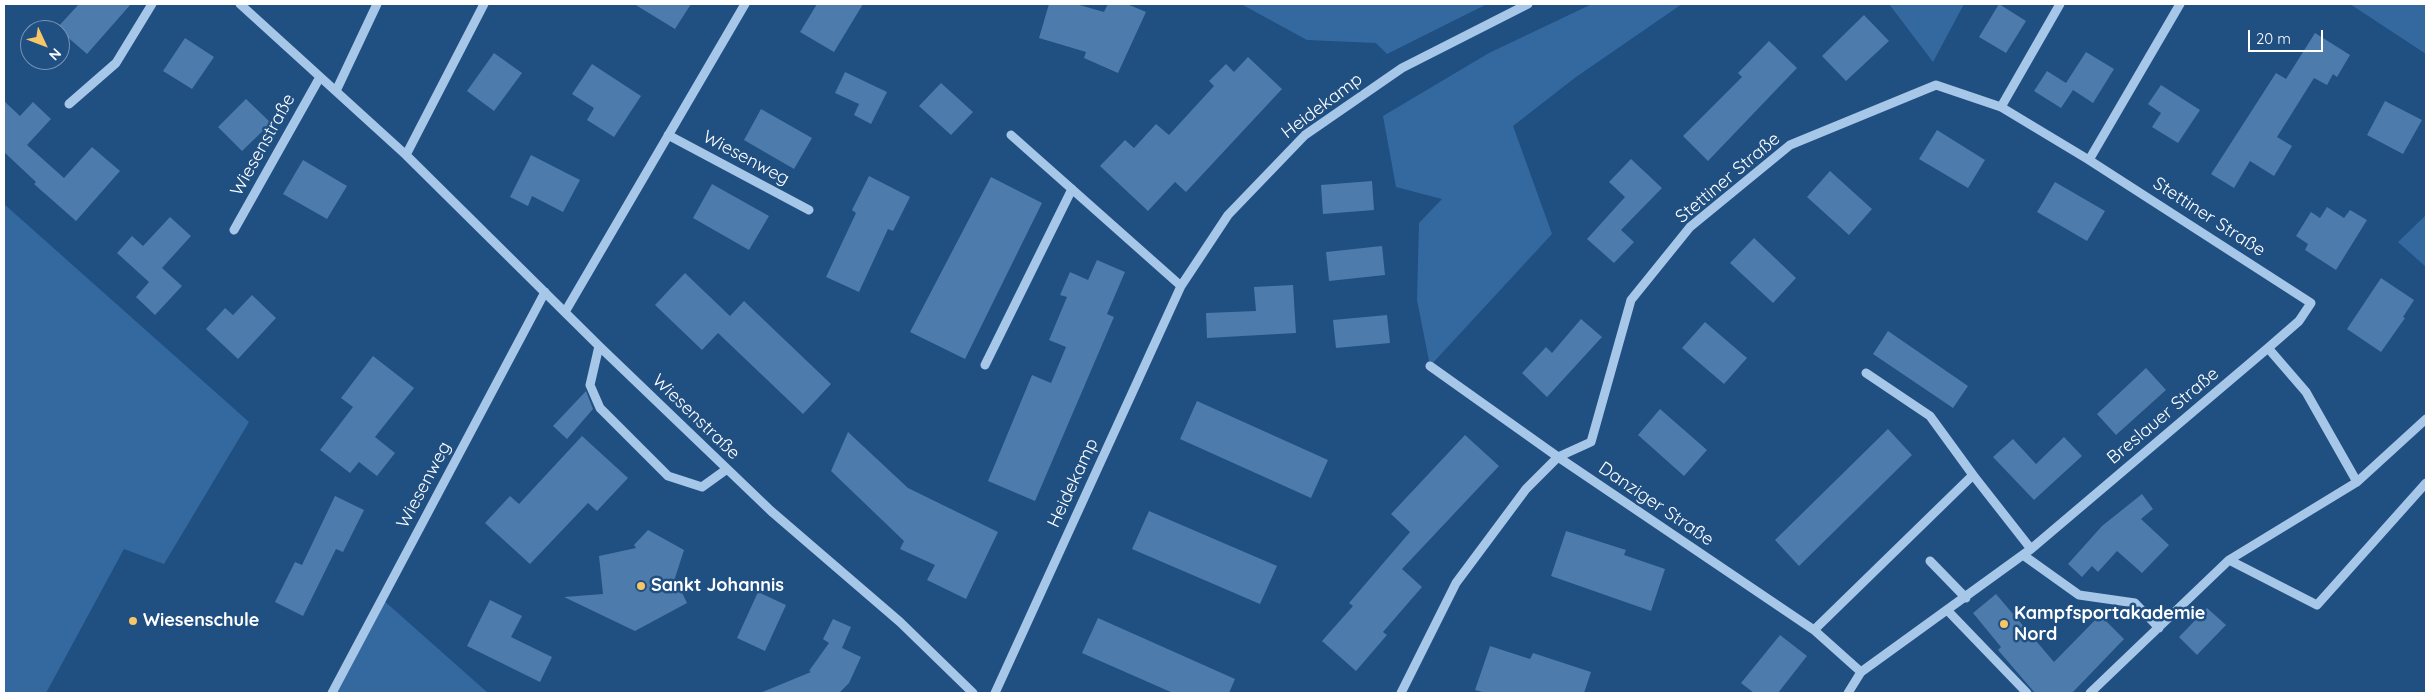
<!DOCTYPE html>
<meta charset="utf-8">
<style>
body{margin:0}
#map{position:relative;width:2430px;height:697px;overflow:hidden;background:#204f82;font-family:Quicksand,sans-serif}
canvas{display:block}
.frame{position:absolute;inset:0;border:5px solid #fff;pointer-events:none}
.north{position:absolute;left:20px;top:20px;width:50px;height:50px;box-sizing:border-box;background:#204f82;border:1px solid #7995b4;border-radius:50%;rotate:133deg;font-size:14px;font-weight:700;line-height:20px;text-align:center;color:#fff}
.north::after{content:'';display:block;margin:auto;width:18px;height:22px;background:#f6c667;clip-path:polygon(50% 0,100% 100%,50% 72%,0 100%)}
.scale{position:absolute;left:2248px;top:30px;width:75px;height:22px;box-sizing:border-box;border:2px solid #fff;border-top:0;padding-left:6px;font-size:15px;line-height:18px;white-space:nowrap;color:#fff;-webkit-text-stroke:4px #204f82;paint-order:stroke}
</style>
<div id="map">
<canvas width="2430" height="697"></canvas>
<div class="frame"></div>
<div class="north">N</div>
<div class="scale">20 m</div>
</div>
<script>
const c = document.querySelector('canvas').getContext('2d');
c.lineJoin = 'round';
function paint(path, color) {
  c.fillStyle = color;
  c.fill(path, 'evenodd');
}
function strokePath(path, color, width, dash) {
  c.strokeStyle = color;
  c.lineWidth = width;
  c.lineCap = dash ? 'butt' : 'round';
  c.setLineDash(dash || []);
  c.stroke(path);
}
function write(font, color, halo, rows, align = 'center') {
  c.font = font + ' Quicksand,sans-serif';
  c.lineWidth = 5;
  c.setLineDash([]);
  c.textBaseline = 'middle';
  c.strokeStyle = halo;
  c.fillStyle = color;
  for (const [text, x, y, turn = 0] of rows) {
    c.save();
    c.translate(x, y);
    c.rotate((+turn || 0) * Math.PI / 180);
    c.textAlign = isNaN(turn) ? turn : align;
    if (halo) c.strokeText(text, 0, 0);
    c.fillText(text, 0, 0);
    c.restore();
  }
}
paint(new Path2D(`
 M 1241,4 L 1487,4 L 1387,54 L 1376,43 L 1307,40 Z
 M 1592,4 L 1682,4 L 1576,77 L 1513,126 L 1552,234 L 1430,366 L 1417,300 L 1419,223 L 1442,199 L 1396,187 L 1383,116 L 1489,53 Z
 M 1889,4 L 1964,4 L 1933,62 Z
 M 2350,4 L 2426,4 L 2426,54 Z
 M 4,204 L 249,422 L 164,564 L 124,549 L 46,693 L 4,693 Z
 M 2426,215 L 2426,267 L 2398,242 Z
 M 382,599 L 488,693 L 332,693 Z`), '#3469a0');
paint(new Path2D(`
 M 79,4 L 131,4 L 87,54 L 57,28 Z
 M 634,4 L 691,4 L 675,29 Z
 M 817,4 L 863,4 L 834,52 L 800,32 Z
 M 1049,4 L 1076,4 L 1104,12 L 1108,4 L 1127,4 L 1146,12 L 1118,73 L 1084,58 L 1086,52 L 1039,38 Z
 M 1999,4 L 2026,21 L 2006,53 L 1979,37 Z
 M 1864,15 L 1889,41 L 1846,81 L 1822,56 Z
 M 2315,33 L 2350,55 L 2337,77 L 2333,74 L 2327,85 L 2314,78 L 2277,137 L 2292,146 L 2274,176 L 2250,161 L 2234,188 L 2211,174 L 2276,73 L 2286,79 Z
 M 185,38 L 214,57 L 192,89 L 163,71 Z
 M 1769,41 L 1797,68 L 1708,161 L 1683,136 L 1742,77 L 1738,73 Z
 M 2086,52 L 2114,69 L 2093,103 L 2073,90 L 2061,108 L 2034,91 L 2047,71 L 2066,83 Z
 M 494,53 L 522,73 L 494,111 L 467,91 Z
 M 1248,57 L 1282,89 L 1186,192 L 1175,182 L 1148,211 L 1100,166 L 1125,140 L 1134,148 L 1156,124 L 1169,135 L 1214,86 L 1209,81 L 1226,64 L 1234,72 Z
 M 592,64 L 641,96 L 614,137 L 587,120 L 594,108 L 572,94 Z
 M 845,72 L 887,92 L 871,124 L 854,115 L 859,104 L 835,93 Z
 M 941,83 L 973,112 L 951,135 L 919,106 Z
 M 2161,85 L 2200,110 L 2178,143 L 2152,127 L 2161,113 L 2148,104 Z
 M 246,99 L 271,123 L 242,151 L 218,127 Z
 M 4,101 L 20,116 L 33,102 L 51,119 L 27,145 L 64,178 L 92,147 L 120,171 L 76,221 L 34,184 L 36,182 L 4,152 Z
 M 2385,101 L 2422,120 L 2403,154 L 2367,135 Z
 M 761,109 L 812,138 L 794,169 L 744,140 Z
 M 1937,130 L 1985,160 L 1968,188 L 1919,159 Z
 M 531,155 L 580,180 L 563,212 L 532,196 L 528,206 L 510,197 Z
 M 1631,159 L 1662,188 L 1621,230 L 1634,242 L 1614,263 L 1587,239 L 1625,197 L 1609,182 Z
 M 303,160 L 347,186 L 327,219 L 283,194 Z
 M 1830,171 L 1872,209 L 1849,235 L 1807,197 Z
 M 869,176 L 910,197 L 893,231 L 888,229 L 859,292 L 826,277 L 856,213 L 852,210 Z
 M 991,177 L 1042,203 L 965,359 L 910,332 Z
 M 1372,181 L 1374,210 L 1323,214 L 1321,185 Z
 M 2055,182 L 2105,211 L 2087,241 L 2037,212 Z
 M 712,184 L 769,216 L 749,250 L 693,218 Z
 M 2327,207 L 2344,218 L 2350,210 L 2367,220 L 2336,270 L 2305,250 L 2308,244 L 2296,236 L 2311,212 L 2320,218 Z
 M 170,217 L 191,236 L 162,268 L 182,286 L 155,315 L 136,297 L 149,282 L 117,253 L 132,236 L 143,246 Z
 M 1754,238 L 1796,278 L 1773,303 L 1730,263 Z
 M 1382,246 L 1385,275 L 1329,281 L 1326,252 Z
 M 1097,260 L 1125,272 L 1107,314 L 1114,317 L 1035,501 L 988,481 L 1032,375 L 1051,383 L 1066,347 L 1049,340 L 1067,297 L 1060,295 L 1070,272 L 1088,280 Z
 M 685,273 L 730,316 L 744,301 L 831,384 L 803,414 L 718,333 L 702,350 L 655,305 Z
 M 2381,278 L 2414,300 L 2403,317 L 2405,318 L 2381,352 L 2347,329 Z
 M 1293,285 L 1296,333 L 1207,338 L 1206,313 L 1256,311 L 1254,287 Z
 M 252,295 L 276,318 L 238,359 L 206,329 L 225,308 L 233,315 Z
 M 1387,315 L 1390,343 L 1336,348 L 1333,320 Z
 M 1581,319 L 1602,337 L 1547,397 L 1522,373 L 1546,347 L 1552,353 Z
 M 1705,322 L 1747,358 L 1724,384 L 1682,348 Z
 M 1888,331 L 1968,386 L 1953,408 L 1873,354 Z
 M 373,356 L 414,388 L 375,437 L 395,453 L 377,476 L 359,462 L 350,473 L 320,450 L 353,407 L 341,398 Z
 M 2146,368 L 2166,390 L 2116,435 L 2097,414 Z
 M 586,391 L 593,409 L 567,439 L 553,426 Z
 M 1197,401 L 1328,460 L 1311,498 L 1180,439 Z
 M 1660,409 L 1707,450 L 1684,476 L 1638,435 Z
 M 1888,429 L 1912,455 L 1799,566 L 1775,540 Z
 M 848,432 L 908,488 L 998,532 L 966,599 L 927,580 L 935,565 L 900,549 L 904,541 L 831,471 Z
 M 1465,435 L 1499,466 L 1402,569 L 1422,587 L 1383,632 L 1387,635 L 1356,671 L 1322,641 L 1353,606 L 1349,603 L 1410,532 L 1391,514 Z
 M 582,436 L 628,478 L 597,511 L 588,503 L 530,564 L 485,523 L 510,496 L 519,504 Z
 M 2064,437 L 2082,456 L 2034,500 L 1993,457 L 2013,439 L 2036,464 Z
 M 2142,494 L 2153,509 L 2141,519 L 2169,545 L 2142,573 L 2117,551 L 2098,572 L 2092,566 L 2082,577 L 2068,564 L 2102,526 Z
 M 335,496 L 364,510 L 343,552 L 336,549 L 303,616 L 275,602 L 295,562 L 302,565 Z
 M 1149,511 L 1277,566 L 1260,604 L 1132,549 Z
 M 648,530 L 684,550 L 675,578 L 687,603 L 635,631 L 564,597 L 603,594 L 599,556 L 636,548 L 634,545 Z
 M 1566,531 L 1626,550 L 1624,555 L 1665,569 L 1651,611 L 1551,576 Z
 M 758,592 L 786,605 L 765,651 L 737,638 Z
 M 1996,594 L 2054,662 L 2100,615 L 2124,639 L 2072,693 L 2035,693 L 1998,650 L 2001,647 L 1973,613 Z
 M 490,600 L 522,616 L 511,637 L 552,657 L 540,682 L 467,646 Z
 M 2207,608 L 2226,625 L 2197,655 L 2179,637 Z
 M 1098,618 L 1235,679 L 1229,693 L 1173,693 L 1082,653 Z
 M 833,619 L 851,627 L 842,648 L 861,657 L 849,683 L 839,693 L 760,693 L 811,672 L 809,671 L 829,643 L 823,639 Z
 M 1780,635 L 1807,656 L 1778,693 L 1754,693 L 1741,683 Z
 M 1490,646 L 1530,659 L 1533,653 L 1591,672 L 1584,693 L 1486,693 L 1475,690 Z`), '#4c7bac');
strokePath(new Path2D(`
 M 240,4 L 406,155 L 599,346 L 771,511 L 900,622 L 973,693
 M 336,91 L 377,4
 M 69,104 L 116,63 L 152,4
 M 2001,107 L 2060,4
 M 668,135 L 809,210
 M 1011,135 L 1181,286
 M 406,155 L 484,4
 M 2089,160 L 2180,4
 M 234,230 L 320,77
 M 565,312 L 745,4
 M 599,346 L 590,385 L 600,408 L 668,476 L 702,487 L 727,469
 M 2268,348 L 2306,392 L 2357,482
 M 985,365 L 1072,189
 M 1430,366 L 1558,457 L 1814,630 L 1861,672
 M 1866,373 L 1930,416 L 1973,475
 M 2023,555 L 2079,595 L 2135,603 L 2159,628
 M 2229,560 L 2357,482 L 2426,419
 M 1930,561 L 1966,598
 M 1948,611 L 2027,693
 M 1814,630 L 1973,475 L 2031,549
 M 332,693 L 545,292
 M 995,693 L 1181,286 L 1228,215 L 1305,135 L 1402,68 L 1528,4
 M 1401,693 L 1456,583 L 1526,489 L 1558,457 L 1591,442 L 1631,300 L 1690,227 L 1790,145 L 1936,85 L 2001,107 L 2089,160 L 2311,303 L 2299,321 L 2268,348 L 2031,549 L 1861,672 L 1848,693
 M 2090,693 L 2229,560 L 2317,605 L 2426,483`), '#a6c7e8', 9);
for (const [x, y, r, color] of [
 [641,586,5,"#f6c667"],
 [133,621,5,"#f6c667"],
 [2004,624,5,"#f6c667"]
]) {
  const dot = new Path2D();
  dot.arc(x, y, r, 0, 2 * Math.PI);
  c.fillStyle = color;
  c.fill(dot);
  strokePath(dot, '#204f82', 2);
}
write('18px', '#fff', '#204f82', [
 ["Heidekamp",1322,106,-37],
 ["Wiesenstraße",263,145,-61],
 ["Wiesenweg",746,158,28],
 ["Stettiner Straße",1728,178,-40],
 ["Stettiner Straße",2209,217,33],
 ["Breslauer Straße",2163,416,-40],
 ["Wiesenstraße",696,417,44],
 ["Heidekamp",1073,483,-65],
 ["Wiesenweg",424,485,-62],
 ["Danziger Straße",1656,504,34]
]);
write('bold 18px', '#fff', '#204f82', [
 ["Sankt Johannis",651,586],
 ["Kampfsportakademie",2014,614],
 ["Nord",2014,635],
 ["Wiesenschule",143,621]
], 'left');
</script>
